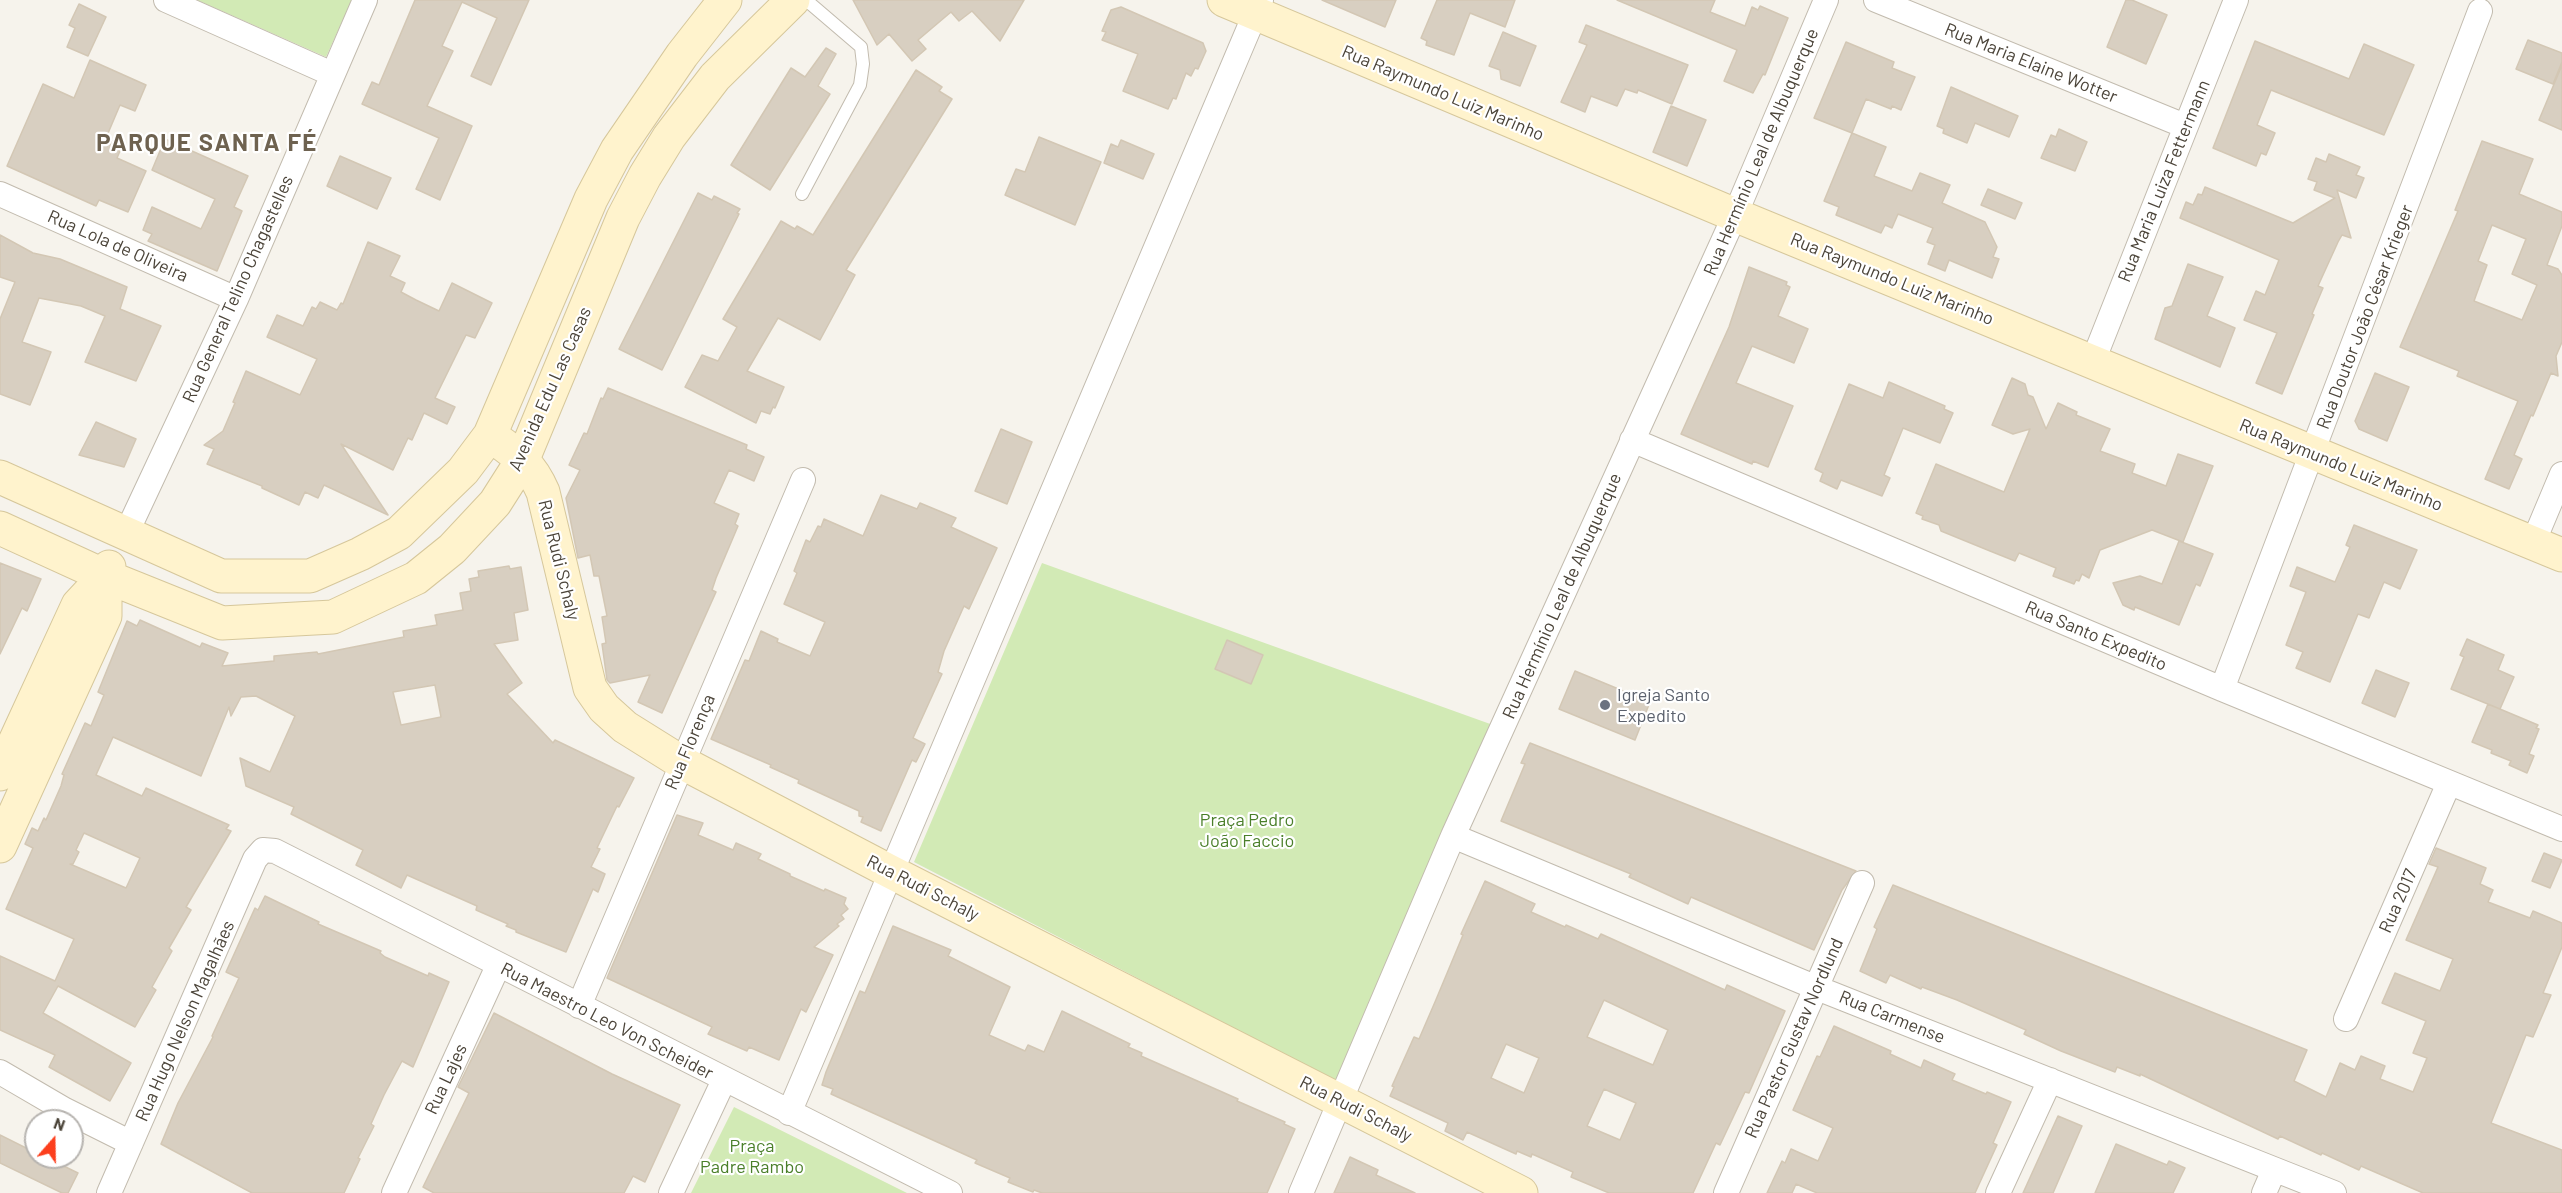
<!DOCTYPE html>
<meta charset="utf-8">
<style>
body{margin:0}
#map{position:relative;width:2562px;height:1193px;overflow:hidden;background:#f6f3ec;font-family:Barlow,sans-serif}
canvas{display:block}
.north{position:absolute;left:24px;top:1109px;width:60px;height:60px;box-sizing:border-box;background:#fff;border:2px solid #b7b4b0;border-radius:50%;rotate:20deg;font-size:16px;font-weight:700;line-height:24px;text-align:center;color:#4b4439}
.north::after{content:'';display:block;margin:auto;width:21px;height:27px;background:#fc3f1d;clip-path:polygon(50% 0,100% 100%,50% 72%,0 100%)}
</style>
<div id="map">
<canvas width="2562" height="1193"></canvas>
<div class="north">N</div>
</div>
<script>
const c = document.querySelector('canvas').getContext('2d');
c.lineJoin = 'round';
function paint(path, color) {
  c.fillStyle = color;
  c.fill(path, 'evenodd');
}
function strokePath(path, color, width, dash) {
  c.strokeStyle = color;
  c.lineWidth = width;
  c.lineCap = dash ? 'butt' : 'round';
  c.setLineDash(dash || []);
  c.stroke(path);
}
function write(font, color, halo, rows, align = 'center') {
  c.font = font + ' Barlow,sans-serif';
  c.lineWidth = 4.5;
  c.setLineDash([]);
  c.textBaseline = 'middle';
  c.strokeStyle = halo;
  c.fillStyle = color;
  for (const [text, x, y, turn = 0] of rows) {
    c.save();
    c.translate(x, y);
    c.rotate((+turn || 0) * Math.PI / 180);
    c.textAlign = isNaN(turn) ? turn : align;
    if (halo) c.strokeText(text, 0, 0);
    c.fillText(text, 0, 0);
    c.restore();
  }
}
paint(new Path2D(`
 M 197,0 L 352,0 L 326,57 Z
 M 1042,563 L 1493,725 L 1336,1081 L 914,862 Z
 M 734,1107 L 907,1193 L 691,1193 Z`), '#d2eab5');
const building = new Path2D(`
 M 415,0 L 529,0 L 491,85 L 471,76 L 497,18 L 462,2 L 442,46 L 453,51 L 427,106 L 472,126 L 440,200 L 416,189 L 439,138 L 362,104 L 372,82 L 379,85 Z
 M 853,0 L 1024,0 L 1000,41 L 972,11 L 959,21 L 951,12 L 918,40 L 926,49 L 912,61 L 889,34 L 877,45 Z
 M 1322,0 L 1396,0 L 1385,27 Z
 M 1437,0 L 1515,0 L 1505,27 L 1470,13 L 1454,55 L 1426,45 L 1427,41 L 1421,38 Z
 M 1617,0 L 1715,0 L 1710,12 L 1745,26 L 1752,7 L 1758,10 L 1760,6 L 1788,18 L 1765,75 L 1763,74 L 1753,93 L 1724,81 L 1737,50 Z
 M 2126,0 L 2132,0 L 2167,15 L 2146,64 L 2107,47 Z
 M 79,4 L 106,17 L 88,56 L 67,47 L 75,28 L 69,25 Z
 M 1121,7 L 1203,43 L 1206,51 L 1198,69 L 1195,68 L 1191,76 L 1186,73 L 1176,99 L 1173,98 L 1168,109 L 1123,91 L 1138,54 L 1102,40 L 1106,32 L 1102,31 L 1111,10 Z
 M 1586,25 L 1688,65 L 1672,104 L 1638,90 L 1637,93 L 1625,89 L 1617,106 L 1591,96 L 1585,112 L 1561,102 L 1587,45 L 1579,42 Z
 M 1503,32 L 1536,46 L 1520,86 L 1501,79 L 1500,70 L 1489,66 Z
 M 2528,40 L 2562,53 L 2562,62 L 2553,84 L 2516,69 Z
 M 2255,41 L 2349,79 L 2364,44 L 2414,65 L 2384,135 L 2271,90 L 2257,125 L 2275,133 L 2266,155 L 2261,153 L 2256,166 L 2213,148 Z
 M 1846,42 L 1894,62 L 1892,68 L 1915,77 L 1901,110 L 1892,106 L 1891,109 L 1866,99 L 1852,133 L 1814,118 Z
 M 826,48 L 836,54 L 818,86 L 830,94 L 770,190 L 731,165 L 791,68 L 805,77 Z
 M 90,60 L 146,85 L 135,111 L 120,105 L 106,138 L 117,143 L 114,149 L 120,151 L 117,158 L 146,171 L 128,212 L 99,200 L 96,206 L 7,166 L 43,84 L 74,98 Z
 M 2562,65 L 2562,130 L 2539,120 Z
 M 916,70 L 942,87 L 939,91 L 952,99 L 846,270 L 855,275 L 820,340 L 778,318 L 747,371 L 784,387 L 775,408 L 773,407 L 770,414 L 761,411 L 756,423 L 685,387 L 702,355 L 718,361 L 737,327 L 723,319 L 781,221 L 795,229 L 797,226 L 813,235 Z
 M 1951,87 L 2018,116 L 2009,137 L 1975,123 L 1967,143 L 1943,133 L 1944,129 L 1937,126 Z
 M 1671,106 L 1706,120 L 1687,166 L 1653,152 Z
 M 2059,129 L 2087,142 L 2075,171 L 2041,158 L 2051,135 L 2056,137 Z
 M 1852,133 L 1886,147 L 1874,176 L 1912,191 L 1920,173 L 1950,185 L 1942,203 L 1985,222 L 1997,247 L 1993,257 L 1999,259 L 1992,278 L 1949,260 L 1945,271 L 1928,264 L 1935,245 L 1927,242 L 1933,228 L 1898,214 L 1892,228 L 1885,225 L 1881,233 L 1836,215 L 1839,207 L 1824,201 Z
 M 1039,137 L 1101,162 L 1075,225 L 1005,195 L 1016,169 L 1025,172 Z
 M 165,139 L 248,176 L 234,207 L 242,211 L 217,271 L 148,241 L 152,234 L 143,230 L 152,207 L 201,229 L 215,199 L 152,170 Z
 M 1121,140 L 1154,154 L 1143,179 L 1104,163 L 1111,144 L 1118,147 Z
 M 2482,141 L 2533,159 L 2519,194 L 2562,212 L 2562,226 L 2547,265 L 2558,269 L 2562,275 L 2562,342 L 2556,356 L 2558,376 L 2551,373 L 2533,416 L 2531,415 L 2514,455 L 2522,459 L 2509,489 L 2485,479 L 2518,401 L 2457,376 L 2459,371 L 2400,347 L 2458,211 L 2455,210 ZM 2492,225 L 2526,239 L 2512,274 L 2537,285 L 2522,320 L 2474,301 L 2487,265 L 2478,261 Z
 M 2329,154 L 2360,167 L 2356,175 L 2364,178 L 2356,198 L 2337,190 L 2351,238 L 2342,235 L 2338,242 L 2318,286 L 2323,288 L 2312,314 L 2314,315 L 2282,394 L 2256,383 L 2277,333 L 2244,320 L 2256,291 L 2265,295 L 2279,260 L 2180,218 L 2186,202 L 2193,205 L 2198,194 L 2202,195 L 2205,187 L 2293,223 L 2335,198 L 2314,190 L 2317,182 L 2308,179 L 2316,158 L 2326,162 Z
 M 340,156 L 391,178 L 377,209 L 327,186 Z
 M 1988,189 L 2022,203 L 2015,219 L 1981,205 Z
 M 698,193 L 712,200 L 714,196 L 740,209 L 737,213 L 739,214 L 662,370 L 619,349 Z
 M 0,235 L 33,253 L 60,259 L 127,287 L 120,309 L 161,326 L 136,381 L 85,362 L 105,316 L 81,306 L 39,298 L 22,342 L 51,352 L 37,388 L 30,405 L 0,394 L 0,319 L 15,282 L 0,277 Z
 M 368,242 L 400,256 L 390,276 L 405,283 L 401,292 L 416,300 L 439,311 L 452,283 L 492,303 L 475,338 L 466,335 L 435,398 L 455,407 L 447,424 L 424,413 L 412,440 L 408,438 L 393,470 L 341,444 L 388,515 L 324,485 L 318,498 L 305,492 L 299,505 L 262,488 L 262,486 L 207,464 L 214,449 L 204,445 L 223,431 L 235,403 L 233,402 L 246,371 L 300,395 L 317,359 L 267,337 L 277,315 L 303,326 L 312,307 L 316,309 L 320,302 L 337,310 L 341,303 L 343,304 Z
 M 2188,264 L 2223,277 L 2207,316 L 2235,328 L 2220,367 L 2155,339 L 2165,308 L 2172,306 Z
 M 1749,267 L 1787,282 L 1786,285 L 1790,287 L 1778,316 L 1808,329 L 1794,363 L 1752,346 L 1736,383 L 1793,406 L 1768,467 L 1753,461 L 1752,464 L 1681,434 L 1729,327 Z
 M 2375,373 L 2409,387 L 2387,441 L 2359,429 L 2355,421 Z
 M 2012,378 L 2025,384 L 2028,395 L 2033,397 L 2046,429 L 2058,403 L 2077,412 L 2076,415 L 2110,429 L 2100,451 L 2135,464 L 2132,473 L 2166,486 L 2178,454 L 2213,466 L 2183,542 L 2152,530 L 2100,550 L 2089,578 L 2082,574 L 2079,581 L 2076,580 L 2074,584 L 2053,576 L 2056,568 L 2019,553 L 2015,561 L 1990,551 L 1941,531 L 1939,525 L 1922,519 L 1923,516 L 1916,513 L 1936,464 L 2004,492 L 2030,429 L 2013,434 L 1992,425 Z
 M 1889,382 L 1945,406 L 1944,409 L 1953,413 L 1940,443 L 1903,428 L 1884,475 L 1890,478 L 1882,496 L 1841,480 L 1837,489 L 1820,481 L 1823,473 L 1815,469 L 1849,384 L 1883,398 Z
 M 608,388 L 747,445 L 746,449 L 764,457 L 754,481 L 729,470 L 714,503 L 739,514 L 735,524 L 738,526 L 716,578 L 712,590 L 716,592 L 662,713 L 638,702 L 650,675 L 610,683 L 607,680 L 602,644 L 606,643 L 602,617 L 607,616 L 599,576 L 594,576 L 590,555 L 578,558 L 566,498 L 580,470 L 569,465 L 584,433 L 587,434 L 601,398 L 603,399 Z
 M 96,422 L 136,439 L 124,467 L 79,455 Z
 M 1001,429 L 1032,442 L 1007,504 L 975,491 Z
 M 881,495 L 917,509 L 920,503 L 956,518 L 951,527 L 997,548 L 969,609 L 964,606 L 944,651 L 938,672 L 942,674 L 913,738 L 925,744 L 916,762 L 912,760 L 881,831 L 861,822 L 863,817 L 859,816 L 859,811 L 798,783 L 799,780 L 770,767 L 771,765 L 711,739 L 745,660 L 749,661 L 761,631 L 778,639 L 777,642 L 810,656 L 825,622 L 784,604 L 797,573 L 794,571 L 806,540 L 810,542 L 818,526 L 821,527 L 824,519 L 863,536 Z
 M 2354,525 L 2417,550 L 2400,589 L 2384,582 L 2369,618 L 2358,614 L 2330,682 L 2296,668 L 2303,652 L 2286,645 L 2306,592 L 2290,586 L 2297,567 L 2335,582 L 2350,547 L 2346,545 Z
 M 2179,541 L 2213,554 L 2200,586 L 2196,584 L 2179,625 L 2135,607 L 2134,610 L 2123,605 L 2113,583 L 2140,576 L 2162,584 Z
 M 0,563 L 41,579 L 27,611 L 22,608 L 0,654 Z
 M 509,566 L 510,569 L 521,567 L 528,610 L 514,613 L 518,640 L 494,644 L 522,683 L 507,694 L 553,743 L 555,740 L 634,778 L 619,807 L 617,806 L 597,848 L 600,849 L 591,867 L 605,874 L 598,892 L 593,889 L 566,952 L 516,932 L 516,930 L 506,926 L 508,924 L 476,910 L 477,906 L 407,875 L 401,888 L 356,865 L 363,850 L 291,814 L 294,807 L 246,786 L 240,758 L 270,772 L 295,716 L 256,696 L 241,697 L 231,716 L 229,707 L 201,776 L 113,737 L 96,775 L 142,796 L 146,788 L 229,825 L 226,829 L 231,831 L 186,907 L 191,910 L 169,948 L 172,951 L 152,987 L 156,990 L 135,1027 L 58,986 L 43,1013 L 131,1063 L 110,1101 L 49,1067 L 55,1055 L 0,1030 L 0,956 L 55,981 L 74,939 L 6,909 L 33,848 L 25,844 L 32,828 L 38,831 L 44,818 L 46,820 L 61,786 L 64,775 L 62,774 L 85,723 L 91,726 L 104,695 L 98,692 L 127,621 L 137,626 L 140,620 L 200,647 L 202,643 L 228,653 L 222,666 L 274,661 L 274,656 L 317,652 L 318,654 L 404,637 L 403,631 L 437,625 L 435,615 L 463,610 L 460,593 L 471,591 L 469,579 L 479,577 L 478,571 ZM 435,685 L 441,717 L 401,725 L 393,692 ZM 84,833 L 140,858 L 126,888 L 70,864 L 73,864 L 79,852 L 76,850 Z
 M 2467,639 L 2504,655 L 2498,670 L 2514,677 L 2500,709 L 2451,689 L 2464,657 L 2460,655 Z
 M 1227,640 L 1263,655 L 1251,684 L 1215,669 Z
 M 2376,670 L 2409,683 L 2395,717 L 2362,703 Z
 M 1575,671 L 1650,702 L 1635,740 L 1559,709 Z
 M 2488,704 L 2538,725 L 2536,728 L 2539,729 L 2529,754 L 2534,756 L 2527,773 L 2509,765 L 2511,761 L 2491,753 L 2492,750 L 2472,742 Z
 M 1530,743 L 1856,871 L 1842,890 L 1814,950 L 1691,897 L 1688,904 L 1629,877 L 1631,874 L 1501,821 L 1525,764 L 1521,763 Z
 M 677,815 L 703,823 L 698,835 L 733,850 L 736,843 L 761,854 L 758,859 L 790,874 L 790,876 L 824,891 L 825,889 L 846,898 L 844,904 L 848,909 L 841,915 L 844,919 L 837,924 L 839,926 L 814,947 L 833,955 L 806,1012 L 801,1009 L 779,1060 L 749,1047 L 747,1051 L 708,1034 L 712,1027 L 607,978 Z
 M 2436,848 L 2486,868 L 2480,884 L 2493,890 L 2488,902 L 2530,918 L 2533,911 L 2562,923 L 2562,947 L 2543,993 L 2551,995 L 2533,1037 L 2526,1035 L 2491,1123 L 2562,1150 L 2562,1193 L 2423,1193 L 2361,1166 L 2359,1170 L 2322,1153 L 2321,1155 L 2280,1136 L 2278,1139 L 2140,1074 L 2140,1076 L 2117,1067 L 2115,1072 L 2061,1051 L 2024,1034 L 2026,1030 L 1957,1000 L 1922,987 L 1921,989 L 1890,975 L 1886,983 L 1860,971 L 1877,929 L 1874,927 L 1893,885 L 2307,1050 L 2294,1081 L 2326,1097 L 2340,1063 L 2355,1070 L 2361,1056 L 2385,1066 L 2380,1079 L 2413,1092 L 2427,1058 L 2413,1053 L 2426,1021 L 2382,1003 L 2395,973 L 2440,991 L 2453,959 L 2406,940 L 2438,867 L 2429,864 Z
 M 2544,853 L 2562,860 L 2550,888 L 2532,881 Z
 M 1485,881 L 1535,904 L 1531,912 L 1565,927 L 1566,925 L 1598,939 L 1601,934 L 1725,990 L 1727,985 L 1785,1011 L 1749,1093 L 1745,1092 L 1720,1145 L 1716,1143 L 1693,1193 L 1609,1193 L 1571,1177 L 1573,1172 L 1532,1154 L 1531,1157 L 1517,1151 L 1516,1154 L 1467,1132 L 1463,1140 L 1445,1131 L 1448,1123 L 1390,1096 L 1394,1087 L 1392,1086 L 1414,1037 L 1419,1039 L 1435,1002 L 1463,935 L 1461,934 ZM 1604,1000 L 1668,1030 L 1653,1065 L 1587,1037 ZM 1506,1044 L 1539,1058 L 1524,1093 L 1491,1078 ZM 1604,1089 L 1636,1103 L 1620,1140 L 1587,1126 Z
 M 265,896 L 319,922 L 318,924 L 381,951 L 380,953 L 385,957 L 428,976 L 429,973 L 449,982 L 413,1067 L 402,1061 L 384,1095 L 371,1124 L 374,1126 L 358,1158 L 360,1159 L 344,1193 L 252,1193 L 161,1144 L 178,1103 L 213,1037 L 212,1036 L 239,978 L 226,972 L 255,908 L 258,910 Z
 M 893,926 L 951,950 L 948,956 L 1010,987 L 989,1035 L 1025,1051 L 1028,1045 L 1044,1052 L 1062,1011 L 1130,1044 L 1128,1047 L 1142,1053 L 1141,1056 L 1238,1099 L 1237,1101 L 1285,1122 L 1284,1124 L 1295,1129 L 1267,1193 L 1042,1193 L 1034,1190 L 1033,1192 L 1008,1182 L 1010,1178 L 975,1163 L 977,1160 L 831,1094 L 833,1089 L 822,1085 L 826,1072 L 860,991 L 865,993 Z
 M 494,1013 L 612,1074 L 680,1105 L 645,1182 L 633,1176 L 624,1193 L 434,1193 L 423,1187 L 469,1093 L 458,1087 Z
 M 1834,1026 L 1891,1051 L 1890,1054 L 1921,1068 L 1924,1060 L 1955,1074 L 1952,1080 L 1986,1094 L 1987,1092 L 2011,1102 L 1993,1143 L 1997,1145 L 1975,1193 L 1817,1193 L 1796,1184 L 1792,1193 L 1767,1193 L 1782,1161 L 1785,1163 L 1791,1149 L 1818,1161 L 1833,1128 L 1793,1110 L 1817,1056 L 1820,1057 Z
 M 2058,1116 L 2082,1126 L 2053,1193 L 2023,1193 Z
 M 0,1135 L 36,1153 L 36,1157 L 45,1157 L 78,1173 L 68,1193 L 62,1193 L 0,1163 Z
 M 2116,1144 L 2167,1165 L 2169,1161 L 2185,1168 L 2173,1193 L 2095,1193 Z
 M 1350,1157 L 1378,1170 L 1376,1175 L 1415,1193 L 1334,1193 Z`);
paint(building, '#d8cfc1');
strokePath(building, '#d3c7b4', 1.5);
const lane = new Path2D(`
 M 802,194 L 860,85 L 863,64 L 861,47 L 806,0`);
const street = new Path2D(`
 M 166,0 L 332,74
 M 1876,0 L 2185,126
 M 0,194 L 236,299
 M 2093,361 L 2236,0
 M 1632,440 L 2222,689 L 2562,829
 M 126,534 L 236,299 L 365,0
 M 2533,543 L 2562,474
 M 2222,689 L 2480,11
 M 1453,836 L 1817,988 L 2334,1193
 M 579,1006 L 803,480
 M 2346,1019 L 2449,783
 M 0,1072 L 65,1110 L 131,1143
 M 789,1113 L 1261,0
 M 109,1193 L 255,859 L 263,850 L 275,851 L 950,1193
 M 394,1193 L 498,966
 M 671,1193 L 724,1080
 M 1301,1193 L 1453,836 L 1735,215 L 1826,0
 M 1726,1193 L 1862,883
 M 1998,1193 L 2050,1080
 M 2264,1193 L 2274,1170`);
const secondary = new Path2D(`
 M 1224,0 L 1735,215 L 2562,555
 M 490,435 C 515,453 530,462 543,492 L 590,688 L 604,708 L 625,727 L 681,762 L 891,872 L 1521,1193
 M 0,477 L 221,576 L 310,576 L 360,554 L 399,533 L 463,471 L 490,435 L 591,199 L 617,150 L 682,55 L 725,0
 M 0,528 L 105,576 L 222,623 L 333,617 L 416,578 L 452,549 L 495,503 L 523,459 L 623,218 L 645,176 L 669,137 L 715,77 L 793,0
 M 0,774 L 78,605 L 105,576 L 109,567
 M 0,846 L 105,616 L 105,576`);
strokePath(lane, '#c2bbae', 14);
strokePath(street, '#c2bbae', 26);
strokePath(secondary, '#d6c79b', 35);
strokePath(lane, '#fff', 12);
strokePath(street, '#fff', 24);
strokePath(secondary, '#fff3cd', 33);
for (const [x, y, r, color] of [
 [1605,705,6,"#6b7280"]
]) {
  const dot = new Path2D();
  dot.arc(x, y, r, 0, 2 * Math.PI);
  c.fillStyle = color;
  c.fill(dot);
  strokePath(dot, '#fff', 2);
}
write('18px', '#4b4439', '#fff', [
 ["Rua Maria Elaine Wotter",2031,63,22],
 ["Rua Raymundo Luiz Marinho",1443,93,23],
 ["Rua Hermínio Leal de Albuquerque",1761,152,-67],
 ["Rua Maria Luiza Fettermann",2164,181,-68],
 ["Rua Lola de Oliveira",118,246,24],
 ["Rua Raymundo Luiz Marinho",1892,279,22],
 ["Rua General Telino Chagastelles",238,289,-66],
 ["Rua Doutor João César Krieger",2365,317,-69],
 ["Avenida Edu Las Casas",550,389,-66],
 ["Rua Raymundo Luiz Marinho",2341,465,22],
 ["Rua Rudi Schaly",559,560,76],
 ["Rua Hermínio Leal de Albuquerque",1562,596,-66],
 ["Rua Santo Expedito",2096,636,23],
 ["Rua Florença",690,742,-67],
 ["Rua Rudi Schaly",923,888,27],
 ["Rua 2017",2398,901,-66],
 ["Rua Carmense",1892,1017,22],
 ["Rua Hugo Nelson Magalhães",185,1021,-66],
 ["Rua Maestro Leo Von Scheider",607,1021,27],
 ["Rua Pastor Gustav Nordlund",1794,1038,-66],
 ["Rua Lajes",446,1079,-65],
 ["Rua Rudi Schaly",1356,1109,27]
]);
write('18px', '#5b616d', '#fff', [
 ["Igreja Santo",1617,695],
 ["Expedito",1617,716]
], 'left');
write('18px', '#4a7f2a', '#fff', [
 ["Praça Pedro",1247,820],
 ["João Faccio",1247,841],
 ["Praça",752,1146],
 ["Padre Rambo",752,1167]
]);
c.letterSpacing = '1.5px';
write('bold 24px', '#6e6250', '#fff', [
 ["PARQUE SANTA FÉ",207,143]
]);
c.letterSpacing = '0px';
</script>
